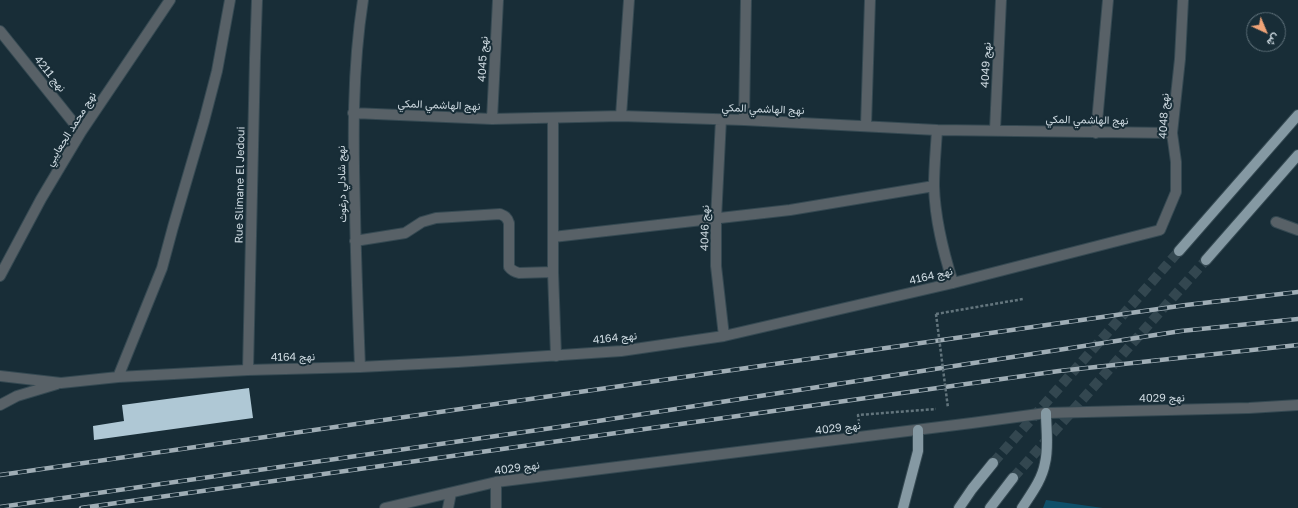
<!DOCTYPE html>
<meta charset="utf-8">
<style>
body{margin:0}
#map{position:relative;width:1298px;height:508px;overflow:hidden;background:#182d37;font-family:"Golos Text",Vazirmatn,sans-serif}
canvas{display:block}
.north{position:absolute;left:1246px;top:12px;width:40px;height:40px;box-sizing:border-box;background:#182d37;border:1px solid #60727b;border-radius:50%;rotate:136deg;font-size:11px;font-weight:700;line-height:16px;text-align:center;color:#cdd9e0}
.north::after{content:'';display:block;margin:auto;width:14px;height:18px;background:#efa377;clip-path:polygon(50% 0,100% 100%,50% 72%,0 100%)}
</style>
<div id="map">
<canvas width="1298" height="508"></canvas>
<div class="north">ش</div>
</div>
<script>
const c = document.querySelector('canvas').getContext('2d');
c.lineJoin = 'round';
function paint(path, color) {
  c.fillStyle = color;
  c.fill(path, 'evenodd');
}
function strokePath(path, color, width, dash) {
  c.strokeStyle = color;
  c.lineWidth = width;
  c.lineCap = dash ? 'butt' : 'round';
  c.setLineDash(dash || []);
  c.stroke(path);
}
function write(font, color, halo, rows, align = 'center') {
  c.font = font + ' "Golos Text",Vazirmatn,sans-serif';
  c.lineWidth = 4;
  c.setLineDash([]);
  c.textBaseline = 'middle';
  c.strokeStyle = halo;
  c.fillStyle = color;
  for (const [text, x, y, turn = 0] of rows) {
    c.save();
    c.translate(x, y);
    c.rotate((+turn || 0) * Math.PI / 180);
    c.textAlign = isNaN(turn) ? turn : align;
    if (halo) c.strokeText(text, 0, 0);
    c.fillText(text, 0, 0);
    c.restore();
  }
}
paint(new Path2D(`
 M 1046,500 L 1103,508 L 1043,508 Z`), '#0f4f69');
paint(new Path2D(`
 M 249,388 L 253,418 L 94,440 L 93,426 L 124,421 L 122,405 Z`), '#afc8d5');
strokePath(new Path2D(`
 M 993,463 L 1179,251
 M 1013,478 L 1206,260`), '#334750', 10, [10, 5]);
const minor = new Path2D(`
 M 0,31 L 81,132
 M 353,113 L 492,119 L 621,116 L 744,120 L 937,130 L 1172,133
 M 621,116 L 629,0
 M 553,118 L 553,272 L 556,356
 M 492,119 L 498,0
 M 721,119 L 716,219 L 716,266 L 724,336
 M 744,120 L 746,0
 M 866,126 L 870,0
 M 937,130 C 936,148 934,167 934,186 C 935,220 943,251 953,283
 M 995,130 L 1001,0
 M 1096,133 L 1108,0
 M 1276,222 L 1298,230
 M 553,237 L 790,210 L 934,186
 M 355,241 L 405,233 L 422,222 L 436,218 L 500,214 C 505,216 507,217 509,223 L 509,267 C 512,271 515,272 519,273 L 553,272
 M 0,276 L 41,199 L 81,132 L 170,0
 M 360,367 C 358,316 356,264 355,212 C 353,141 352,70 363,0
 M 248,370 L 255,58 L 257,0
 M 0,376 L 61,383 L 118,377 L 248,370 L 360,367 L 458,362 L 621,351 L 724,336 L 953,283 L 1160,230 L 1176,192 L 1176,162 L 1172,133 L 1180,59 L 1183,0
 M 118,377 L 162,268 L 173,227 L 204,121 L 217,71 L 230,0
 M 0,405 L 17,396 L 57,384
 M 496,482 L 496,508
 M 385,508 L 496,482 L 972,423 L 1046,413 L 1249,408 L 1298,405
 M 448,508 L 451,493`);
const major = new Path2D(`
 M 1179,251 L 1298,115
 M 1206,260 L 1298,155
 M 903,508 L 918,451 L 918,430
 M 959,508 L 972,489 L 993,463
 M 990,508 L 1013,478
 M 1022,508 C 1031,494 1042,480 1045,463 C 1049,447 1046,429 1046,413`);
strokePath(minor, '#354952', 12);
strokePath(major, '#354952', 12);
strokePath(new Path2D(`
 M 936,314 L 1023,299
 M 859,422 L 858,415 L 936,409`), '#63757d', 2.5, [3, 2]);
strokePath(minor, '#586167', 10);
strokePath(major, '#8599a3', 10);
const rail = new Path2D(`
 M 0,475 L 1186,305 L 1298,292
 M 0,507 L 559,427 L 1181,331 L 1298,319
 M 81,508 L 1059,371 L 1298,345`);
strokePath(rail, '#9fadb5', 4.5);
strokePath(rail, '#182d37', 3, [9]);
strokePath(new Path2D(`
 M 936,314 L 948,408`), '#63757d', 2.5, [3, 2]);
write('11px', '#cdd9e0', '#182d37', [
 ["نهج 4045",483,59,-87],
 ["نهج 4049",986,65,-87],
 ["نهج 4211",50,74,51],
 ["نهج الهاشمي المكي",439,105,2],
 ["نهج الهاشمي المكي",763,109,2],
 ["نهج 4048",1164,116,-87],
 ["نهج الهاشمي المكي",1087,120,1],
 ["نهج محمد الجعايبي",71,129,-58],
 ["نهج شادلي درغوث",342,184,-91],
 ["Rue Slimane El Jedoui",240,185,-89],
 ["نهج 4046",705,228,-89],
 ["نهج 4164",931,276,-13],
 ["نهج 4164",615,338,-6],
 ["نهج 4164",293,357,-1],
 ["نهج 4029",1162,398,-1],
 ["نهج 4029",838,428,-7],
 ["نهج 4029",517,468,-8]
]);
</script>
